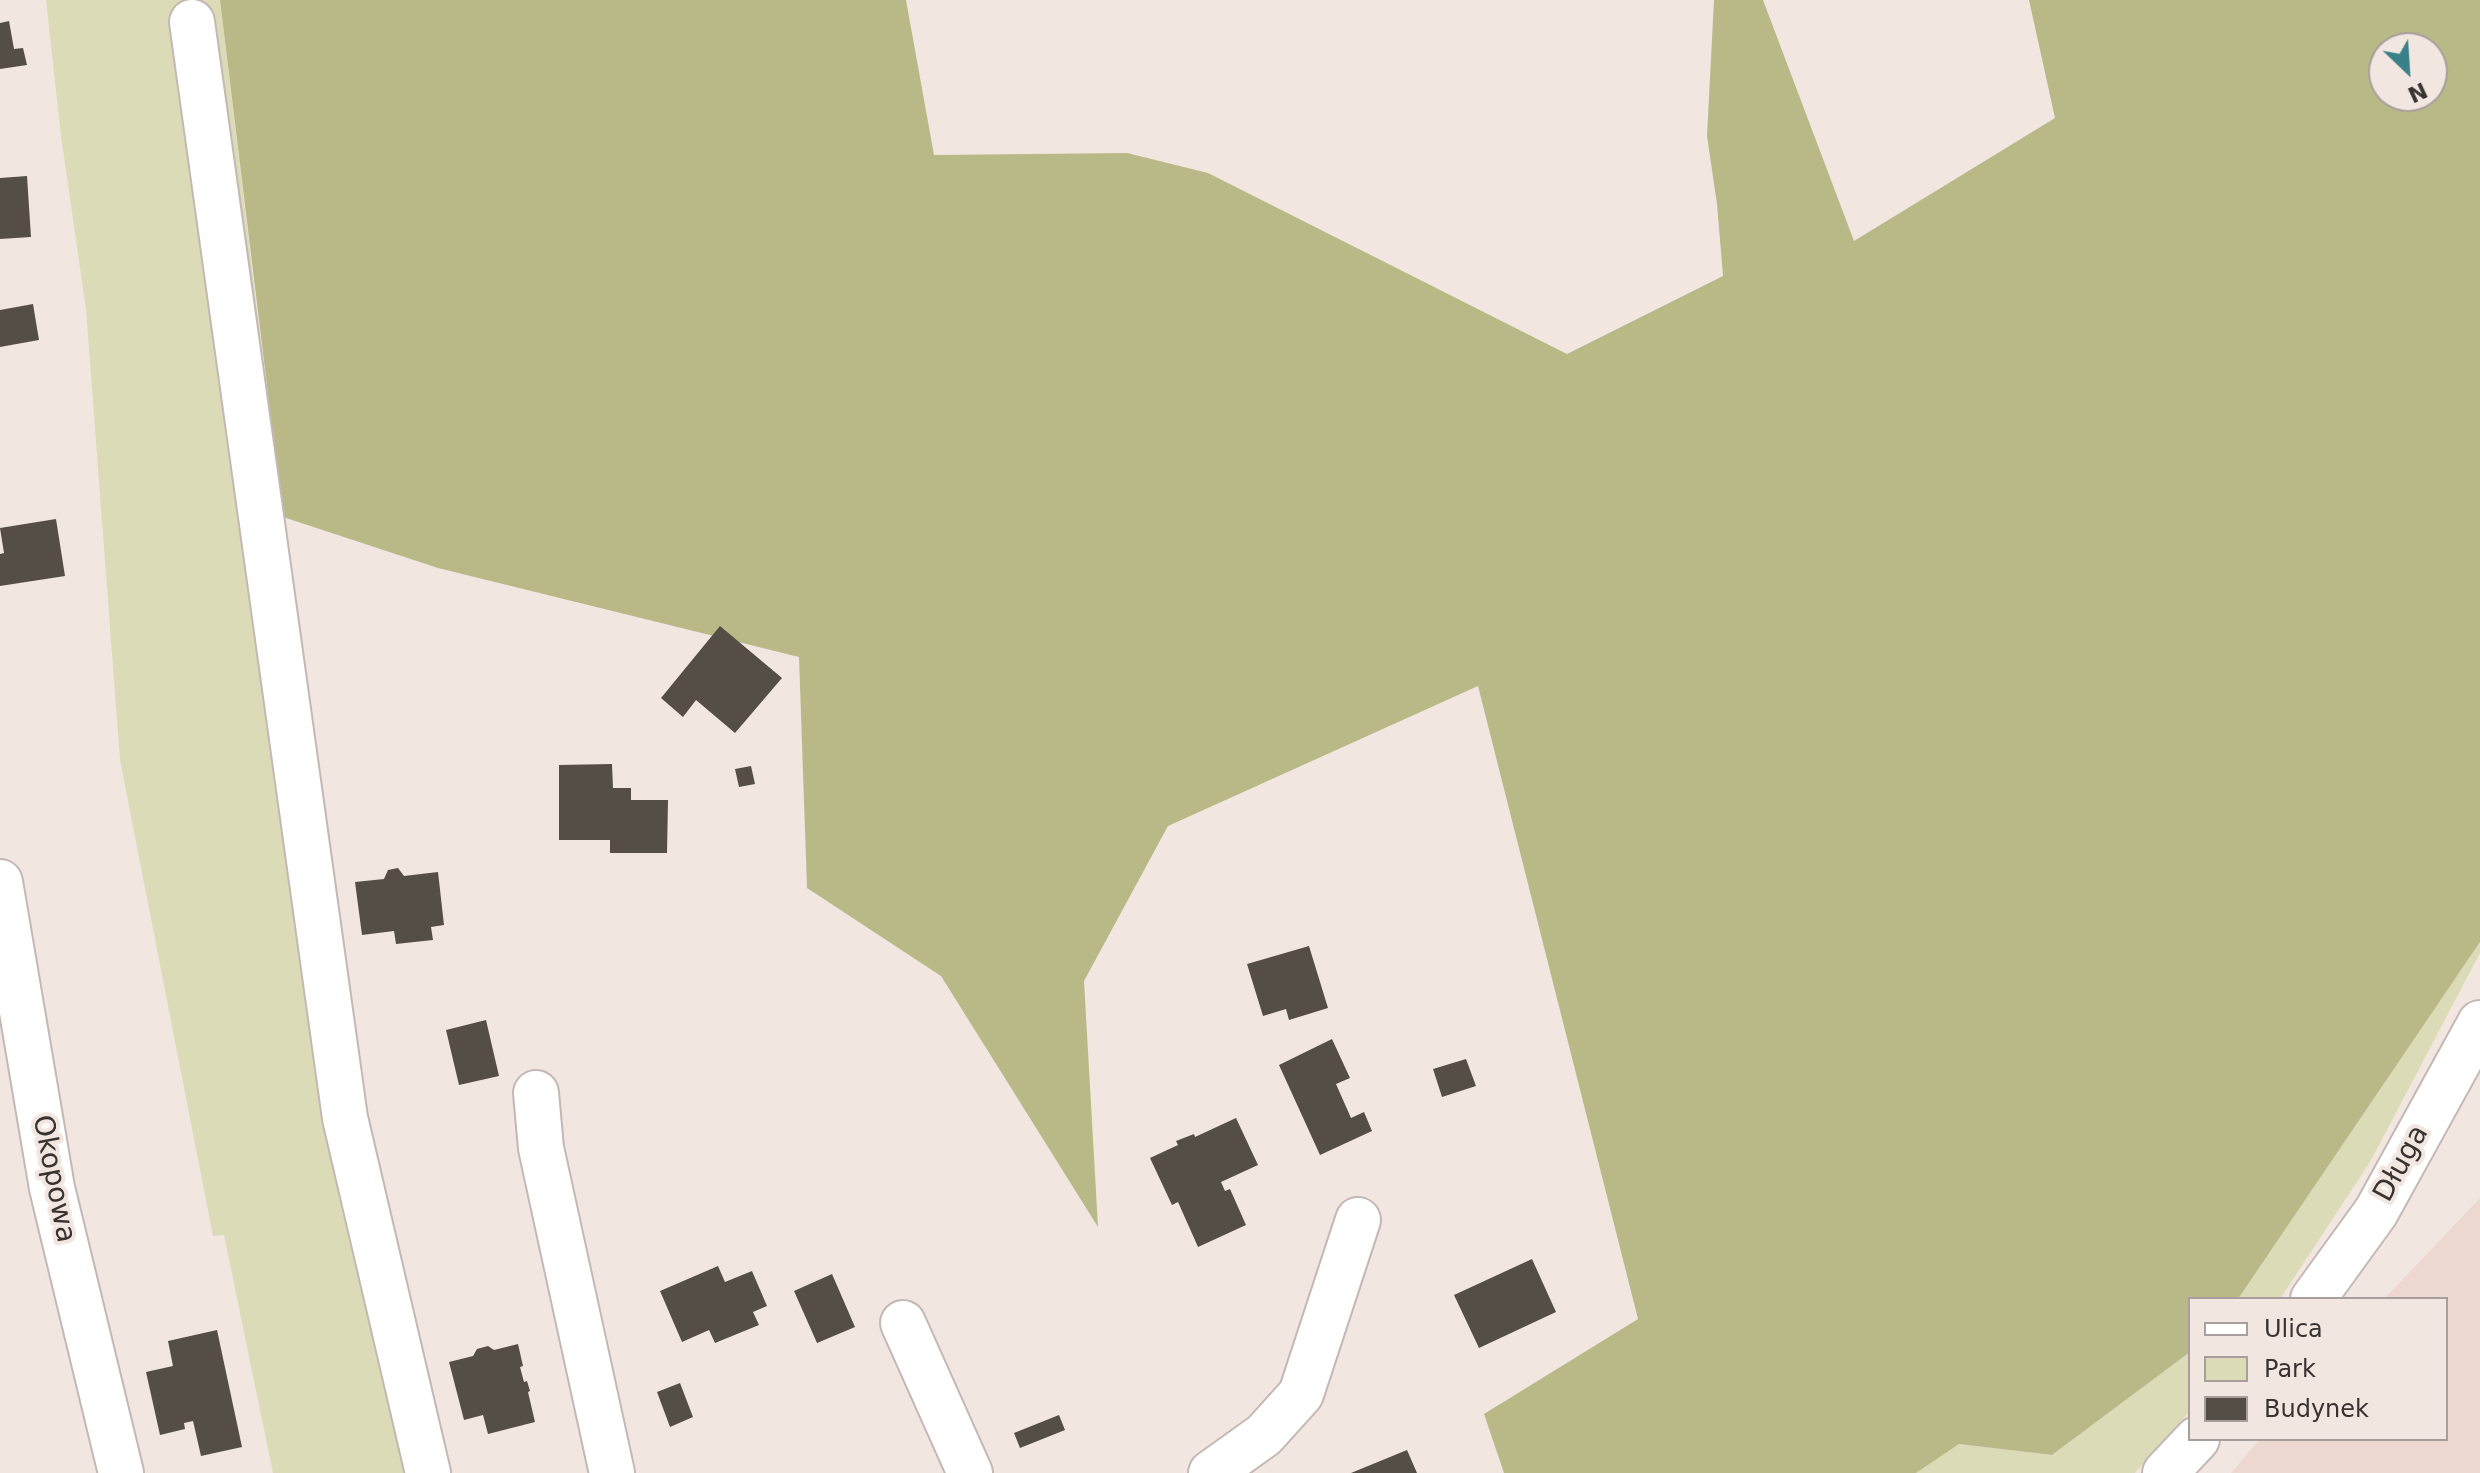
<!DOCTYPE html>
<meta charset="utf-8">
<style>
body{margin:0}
#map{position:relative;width:2480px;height:1473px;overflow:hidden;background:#f2e6e1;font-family:"DejaVu Sans",sans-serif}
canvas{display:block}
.legend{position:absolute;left:2188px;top:1297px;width:260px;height:144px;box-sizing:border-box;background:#f2e6e1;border:2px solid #a89e9b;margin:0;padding:10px 14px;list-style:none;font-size:24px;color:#383331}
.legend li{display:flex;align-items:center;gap:16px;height:40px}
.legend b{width:40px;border:2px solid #a89e9b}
.north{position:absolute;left:2368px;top:32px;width:80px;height:80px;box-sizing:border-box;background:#f2e6e1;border:2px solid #a89e9b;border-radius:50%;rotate:155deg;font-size:22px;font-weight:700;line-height:32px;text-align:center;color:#383331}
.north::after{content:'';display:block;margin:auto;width:28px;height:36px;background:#398089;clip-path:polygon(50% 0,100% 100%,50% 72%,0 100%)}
</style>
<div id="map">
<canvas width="2480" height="1473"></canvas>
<ul class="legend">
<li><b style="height:10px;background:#fff"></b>Ulica</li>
<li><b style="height:22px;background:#dbdbb7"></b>Park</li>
<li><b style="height:22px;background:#544e46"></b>Budynek</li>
</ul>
<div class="north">N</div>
</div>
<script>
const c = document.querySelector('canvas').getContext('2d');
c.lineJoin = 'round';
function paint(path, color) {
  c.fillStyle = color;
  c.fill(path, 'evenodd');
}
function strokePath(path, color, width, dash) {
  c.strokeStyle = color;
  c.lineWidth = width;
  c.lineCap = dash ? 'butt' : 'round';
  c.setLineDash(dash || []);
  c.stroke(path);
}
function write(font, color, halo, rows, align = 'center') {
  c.font = font + ' "DejaVu Sans",sans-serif';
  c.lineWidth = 8;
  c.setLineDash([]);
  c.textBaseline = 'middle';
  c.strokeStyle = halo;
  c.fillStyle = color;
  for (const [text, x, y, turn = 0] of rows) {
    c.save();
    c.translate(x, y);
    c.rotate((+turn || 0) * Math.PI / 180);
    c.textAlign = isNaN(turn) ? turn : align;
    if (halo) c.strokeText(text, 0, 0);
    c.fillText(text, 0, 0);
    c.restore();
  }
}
paint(new Path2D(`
 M 2480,1198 L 2480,1473 L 2231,1473 L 2260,1439 L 2446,1439 L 2446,1299 L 2384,1299 Z`), '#ecd8d0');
paint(new Path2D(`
 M 46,0 L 220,0 L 268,402 L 352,1044 L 449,1473 L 273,1473 L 224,1235 L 213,1236 L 120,760 L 86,309 L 61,136 Z
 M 2480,942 L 2480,953 L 2370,1162 L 2280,1299 L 2238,1299 Z
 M 2190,1352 L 2190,1411 L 2135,1473 L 1916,1473 L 1958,1444 L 2052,1455 Z`), '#dbdbb7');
paint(new Path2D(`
 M 220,0 L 906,0 L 934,155 L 1127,153 L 1208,173 L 1567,354 L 1723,276 L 1717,204 L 1707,136 L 1714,0 L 1763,0 L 1854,241 L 2055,118 L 2029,0 L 2480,0 L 2480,942 L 2238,1299 L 2190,1299 L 2190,1352 L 2052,1455 L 1959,1444 L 1916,1473 L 1504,1473 L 1484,1414 L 1638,1319 L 1478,686 L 1168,826 L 1084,981 L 1098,1227 L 941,976 L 807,888 L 799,657 L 438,568 L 283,517 ZM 2384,48 L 2432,48 L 2432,96 L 2384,96 Z`), '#b9b988');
paint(new Path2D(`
 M 9,21 L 14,49 L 23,48 L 27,65 L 0,69 L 0,23 Z
 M 27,176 L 31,237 L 0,239 L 0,178 Z
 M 33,304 L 39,340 L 0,347 L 0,310 Z
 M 56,519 L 65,576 L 0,586 L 0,554 L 4,553 L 0,528 Z
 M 720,626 L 782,678 L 735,733 L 696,700 L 683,717 L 661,698 Z
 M 612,764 L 613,788 L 631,788 L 631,800 L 668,800 L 667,853 L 610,853 L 610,840 L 559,840 L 559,765 Z
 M 751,766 L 755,784 L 739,787 L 735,769 Z
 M 398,868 L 404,876 L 438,872 L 444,925 L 431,927 L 433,940 L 396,944 L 394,931 L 362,935 L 355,882 L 384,879 L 388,870 Z
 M 1309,946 L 1328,1008 L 1289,1020 L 1286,1009 L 1263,1016 L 1247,964 Z
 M 486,1020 L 499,1076 L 459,1085 L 446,1030 Z
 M 1332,1039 L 1350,1078 L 1336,1084 L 1351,1118 L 1364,1112 L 1372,1131 L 1320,1155 L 1279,1065 Z
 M 1466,1059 L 1476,1086 L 1442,1097 L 1433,1069 Z
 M 1236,1118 L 1258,1165 L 1221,1182 L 1225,1191 L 1230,1189 L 1246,1225 L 1198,1247 L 1178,1202 L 1172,1205 L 1150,1158 L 1178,1145 L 1176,1141 L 1194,1134 L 1195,1137 Z
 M 1532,1259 L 1556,1312 L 1479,1348 L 1454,1295 Z
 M 718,1266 L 725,1282 L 752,1271 L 767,1306 L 753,1312 L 759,1325 L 715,1343 L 709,1330 L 682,1342 L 660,1291 Z
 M 832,1274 L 855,1327 L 817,1343 L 794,1291 Z
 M 217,1330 L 242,1447 L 201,1456 L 193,1421 L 184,1423 L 185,1429 L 160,1435 L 146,1372 L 173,1366 L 168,1341 Z
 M 518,1344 L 523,1366 L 520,1367 L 524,1382 L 527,1381 L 530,1391 L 528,1392 L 535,1422 L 488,1434 L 483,1415 L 464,1420 L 449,1362 L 473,1356 L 477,1349 L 488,1346 L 494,1350 Z
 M 680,1383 L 693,1417 L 670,1427 L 657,1392 Z
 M 1059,1415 L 1065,1430 L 1020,1448 L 1014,1433 Z
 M 1407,1450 L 1417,1473 L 1351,1473 Z`), '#544e46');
const minor = new Path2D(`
 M 192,22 L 345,1118 L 428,1473
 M 0,882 L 52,1188 L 121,1473
 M 536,1093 L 541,1148 L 612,1473
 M 2313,1299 L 2376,1212 L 2480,1023
 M 903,1323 L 970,1473
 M 1211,1473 L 1264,1435 L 1301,1394 L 1358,1220
 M 2165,1473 L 2197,1439`);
strokePath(minor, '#c4b8b4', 48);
strokePath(minor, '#fff', 44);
write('28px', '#383331', '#f2e6e1', [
 ["Długa",2402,1164,-61],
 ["Okopowa",53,1179,79]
]);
</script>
